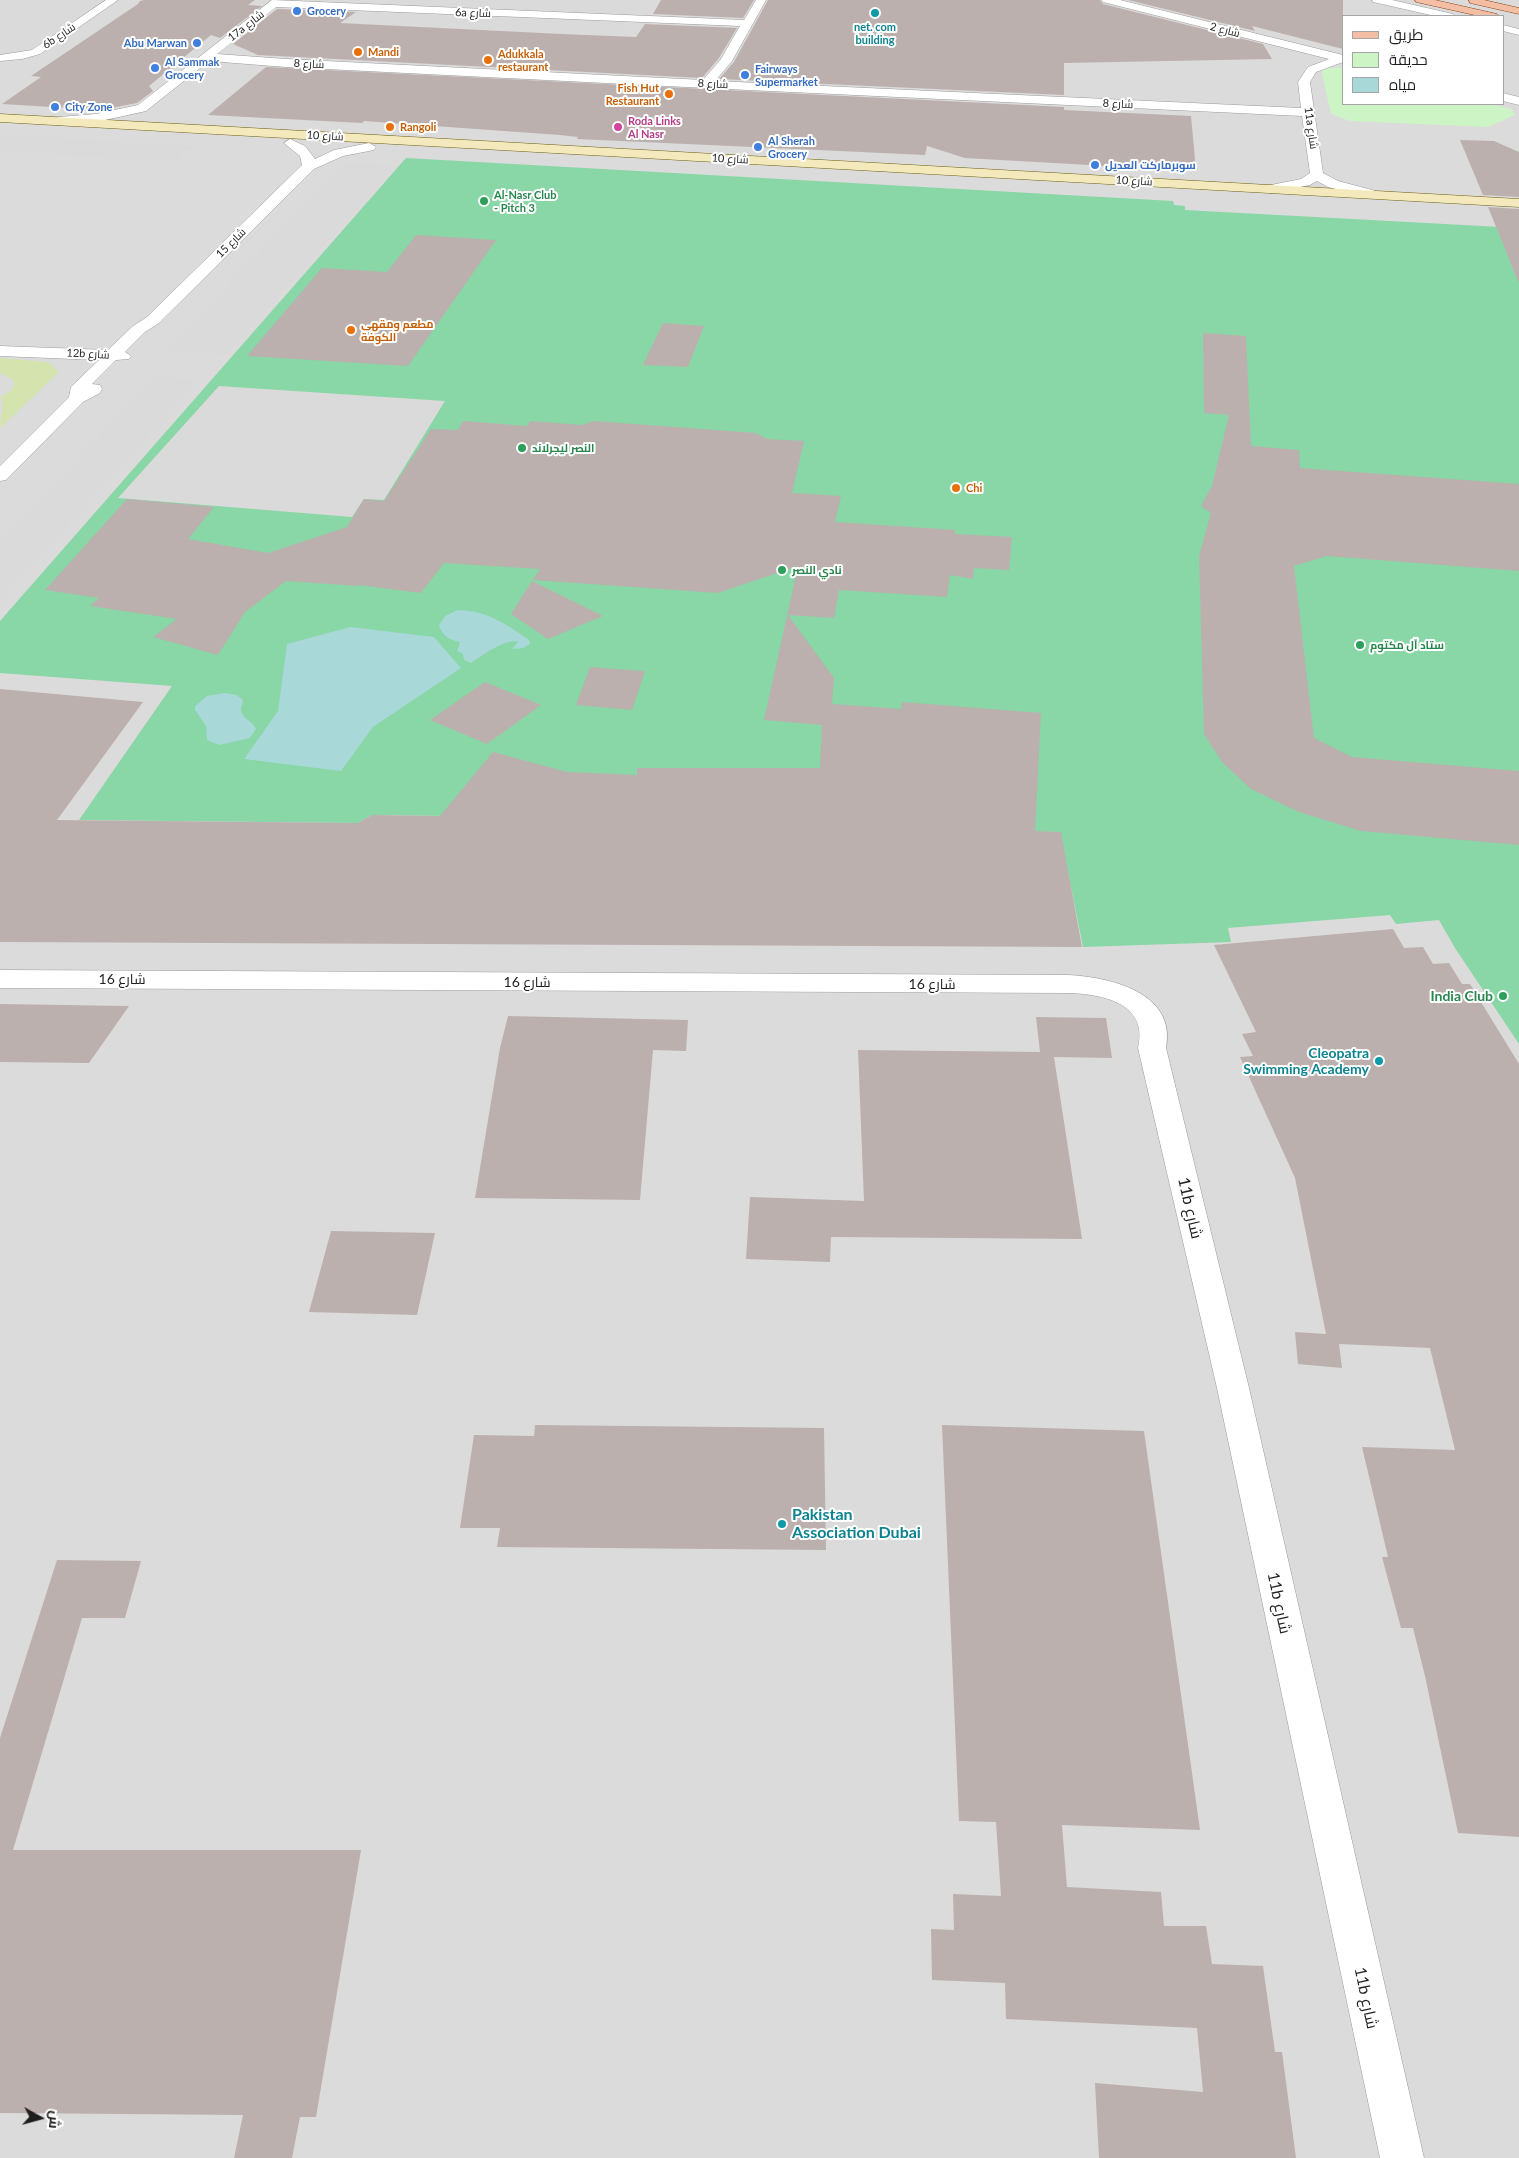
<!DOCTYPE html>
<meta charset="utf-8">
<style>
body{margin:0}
#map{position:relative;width:1519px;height:2158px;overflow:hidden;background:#eee8e4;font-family:Lato,Cairo,sans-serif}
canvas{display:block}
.legend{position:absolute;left:1342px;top:15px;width:162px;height:90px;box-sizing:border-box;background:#fff;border:1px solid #a5a5a5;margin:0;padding:6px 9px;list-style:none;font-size:15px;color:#1e1e1e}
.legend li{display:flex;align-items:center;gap:10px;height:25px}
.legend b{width:25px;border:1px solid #a5a5a5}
.north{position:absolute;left:15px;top:2093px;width:50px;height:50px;-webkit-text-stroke:4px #fff;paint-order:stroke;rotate:97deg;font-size:14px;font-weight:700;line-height:20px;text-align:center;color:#1e1e1e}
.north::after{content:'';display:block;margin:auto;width:18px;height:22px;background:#1e1e1e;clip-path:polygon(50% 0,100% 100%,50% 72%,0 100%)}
</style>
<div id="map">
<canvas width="1519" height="2158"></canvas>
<ul class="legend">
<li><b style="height:6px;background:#f4bea4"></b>طريق</li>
<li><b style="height:14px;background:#ccf4c5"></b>حديقة</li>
<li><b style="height:14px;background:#a8d8d7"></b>مياه</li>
</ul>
<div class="north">ش</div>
</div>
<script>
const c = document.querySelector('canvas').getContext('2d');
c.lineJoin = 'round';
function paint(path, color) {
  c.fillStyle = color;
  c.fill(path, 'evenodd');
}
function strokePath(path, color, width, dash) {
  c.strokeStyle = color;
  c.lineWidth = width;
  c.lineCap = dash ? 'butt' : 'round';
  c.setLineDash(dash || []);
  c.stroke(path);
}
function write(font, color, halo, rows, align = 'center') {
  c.font = font + ' Lato,Cairo,sans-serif';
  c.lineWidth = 4;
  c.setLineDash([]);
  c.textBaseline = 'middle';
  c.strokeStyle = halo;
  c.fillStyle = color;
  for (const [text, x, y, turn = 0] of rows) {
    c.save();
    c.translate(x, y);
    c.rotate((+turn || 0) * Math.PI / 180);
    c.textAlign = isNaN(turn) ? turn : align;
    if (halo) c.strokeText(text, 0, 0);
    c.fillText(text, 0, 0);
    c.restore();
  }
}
paint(new Path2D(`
 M 0,0 L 1519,0 L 1519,2158 L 0,2158 ZM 1343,16 L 1503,16 L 1503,104 L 1343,104 Z`), '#dcdbdb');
paint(new Path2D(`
 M 0,358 L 48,362 L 59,372 L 0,428 C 0,419 4,405 1,397 L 10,391 L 14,385 L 13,380 L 0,373 Z`), '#d5e4ae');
paint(new Path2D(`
 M 1343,67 L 1343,104 L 1491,104 L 1511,109 L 1515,115 L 1488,127 L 1350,121 L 1331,114 L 1321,69 Z`), '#ccf4c5');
paint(new Path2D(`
 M 406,158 L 1173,201 L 1174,205 L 1185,206 L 1185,210 L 1519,228 L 1519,1044 L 1455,948 L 1439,920 L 1396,924 L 1390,915 L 1228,928 L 1231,942 L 1083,947 L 1060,832 L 542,826 L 527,817 L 372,815 L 358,823 L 79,820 L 172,686 L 0,673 L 0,621 Z`), '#89d6a6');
paint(new Path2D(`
 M 0,0 L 118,0 L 42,52 L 0,57 Z
 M 393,0 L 644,0 L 615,35 L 366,23 Z
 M 0,135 L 196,146 L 177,155 L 182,162 L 0,151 Z
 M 347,163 L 396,166 L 225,355 L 166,350 Z
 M 157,377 L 199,380 L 0,599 L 0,542 Z
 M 219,386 L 445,401 L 384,500 L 364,499 L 352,517 L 118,498 Z`), '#dadada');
paint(new Path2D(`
 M 458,610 C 486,610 506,624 529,640 L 530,644 L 523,648 L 512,649 L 518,642 C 508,637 481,656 471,663 L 464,660 L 463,654 L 457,651 L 460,642 C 450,640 442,636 439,625 L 445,616 Z
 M 350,627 L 434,637 L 461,668 L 373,727 L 341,771 L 244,759 L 278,711 L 287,644 Z
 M 224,693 L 237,695 L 243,700 C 243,703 242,705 241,708 C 240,718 253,721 256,729 L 250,738 L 219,745 L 207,740 L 206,726 L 195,710 L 195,706 L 207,696 Z`), '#a8d8d7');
paint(new Path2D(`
 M 144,0 L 255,0 L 248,5 L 262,6 L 220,38 L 211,35 L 149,86 L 153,91 L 137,103 L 101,110 L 2,104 L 41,77 L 31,76 L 138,4 L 140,1 Z
 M 661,0 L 754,0 L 743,18 L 653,14 Z
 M 768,0 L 1100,0 L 1103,4 L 1263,44 L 1272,59 L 1064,63 L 1064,95 L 719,79 L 734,62 Z
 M 1128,0 L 1343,0 L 1343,49 L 1252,26 L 1255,31 Z
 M 277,9 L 356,12 L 340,23 L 562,34 L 636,37 L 645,24 L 737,28 L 719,58 L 702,78 L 258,55 L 233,44 Z
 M 266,67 L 1064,107 L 1064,110 L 1191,116 L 1196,171 L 965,158 L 927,146 L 925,155 L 818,150 L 577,139 L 578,137 L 560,135 L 364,121 L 362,123 L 208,115 Z
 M 1460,140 L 1494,141 L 1519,152 L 1519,197 L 1483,195 Z
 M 1488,207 L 1519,209 L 1519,281 L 1518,281 Z
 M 416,235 L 496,240 L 408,366 L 247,356 L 322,268 L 387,272 Z
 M 663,323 L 704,326 L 688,367 L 643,365 Z
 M 1203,333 L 1246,336 L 1251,446 L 1299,450 L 1300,468 L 1519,484 L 1519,571 L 1327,556 L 1294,566 L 1314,738 L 1352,757 L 1519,771 L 1519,845 L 1361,831 L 1299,812 L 1251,789 L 1222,762 L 1204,734 L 1199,556 L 1211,513 L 1201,506 L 1212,486 L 1229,415 L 1204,413 Z
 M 463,421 L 527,426 L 530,421 L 582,425 L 594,421 L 756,433 L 767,439 L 804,441 L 792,493 L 841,496 L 835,522 L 955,530 L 955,534 L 1012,537 L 1009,570 L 974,568 L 973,579 L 950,575 L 947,597 L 839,590 L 834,618 L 788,615 L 834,678 L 832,704 L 901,709 L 902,702 L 1041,713 L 1035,831 L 1061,832 L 1082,947 L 0,942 L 0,689 L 143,702 L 57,820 L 358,823 L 372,815 L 440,816 L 493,752 L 567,772 L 637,775 L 637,768 L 820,768 L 822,725 L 764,720 L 798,566 L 718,593 L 533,580 L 540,569 L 444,563 L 421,593 L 359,585 L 358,586 L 286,581 L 245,612 L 218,655 L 153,637 L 177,619 L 90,606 L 99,598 L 45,590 L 127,499 L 214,507 L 188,539 L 268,553 L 347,527 L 364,499 L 384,501 L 431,429 L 458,430 Z
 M 532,581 L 603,616 L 548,639 L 511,614 Z
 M 590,667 L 645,671 L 632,710 L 576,705 Z
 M 485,682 L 541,705 L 487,744 L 430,720 Z
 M 1393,929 L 1404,948 L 1423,947 L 1433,964 L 1449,963 L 1462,984 L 1470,984 L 1519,1064 L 1519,1837 L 1458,1833 L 1425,1676 L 1413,1628 L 1401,1628 L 1382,1557 L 1388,1557 L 1362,1447 L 1455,1450 L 1430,1348 L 1339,1344 L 1342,1368 L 1298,1364 L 1295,1332 L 1326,1334 L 1295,1178 L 1240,1057 L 1253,1056 L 1242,1034 L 1256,1032 L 1214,945 Z
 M 0,1004 L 129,1006 L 89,1063 L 0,1062 Z
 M 508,1016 L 688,1020 L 686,1051 L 653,1050 L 640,1200 L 475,1198 L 500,1048 Z
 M 1036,1017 L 1106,1018 L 1112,1058 L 1054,1057 L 1082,1239 L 831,1237 L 830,1262 L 746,1259 L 750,1197 L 864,1201 L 858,1050 L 1040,1052 Z
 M 331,1231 L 435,1233 L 417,1315 L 309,1312 Z
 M 535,1425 L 824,1428 L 826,1550 L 497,1547 L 500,1528 L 460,1528 L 474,1435 L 534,1436 Z
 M 942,1425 L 1144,1431 L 1200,1830 L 1062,1825 L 1067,1887 L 1161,1892 L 1164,1926 L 1206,1926 L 1212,1964 L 1263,1966 L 1275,2052 L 1282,2052 L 1296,2158 L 1099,2158 L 1095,2083 L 1203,2092 L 1197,2028 L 1006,2019 L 1005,1983 L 932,1980 L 931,1929 L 954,1930 L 953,1894 L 1001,1896 L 996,1822 L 959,1821 Z
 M 57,1560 L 141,1561 L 125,1618 L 82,1618 L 13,1850 L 361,1850 L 316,2117 L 300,2117 L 292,2158 L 234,2158 L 243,2115 L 0,2113 L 0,1738 Z`), '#bbb0ae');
const minor = new Path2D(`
 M 106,0 L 118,0 L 40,54 L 22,59 L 0,61 L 0,55 L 32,50 Z
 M 272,0 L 744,20 L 756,0 L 766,0 L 732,61 L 715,81 L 1301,108 L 1298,82 L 1308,67 L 1329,59 L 1103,2 L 1102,0 L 1120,0 L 1343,55 L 1343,62 L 1316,72 L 1310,82 L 1323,173 L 1338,181 L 1376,191 L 1378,194 L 1371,198 L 1328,187 L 1317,181 L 1310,185 L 1271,193 L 1266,192 L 1264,189 L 1266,186 L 1301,179 L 1310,173 L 1302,116 L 706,88 L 286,67 L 209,61 L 146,111 L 96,122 L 59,125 L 53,121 L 59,117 L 96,114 L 138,105 ZM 276,7 L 740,26 L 721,59 L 703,80 L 286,59 L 217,54 Z
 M 1372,0 L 1392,0 L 1453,14 L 1455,16 L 1435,16 L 1373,2 Z
 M 1503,25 L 1519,29 L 1519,35 L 1503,31 Z
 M 1503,93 L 1519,97 L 1519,105 L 1503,101 Z
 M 290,139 L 305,146 L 315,159 L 334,150 L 369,143 L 376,147 L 374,150 L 343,156 L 314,169 L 159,323 L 145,332 L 125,352 L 131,356 L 129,359 L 116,360 L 92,384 L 100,385 L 102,389 L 100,393 L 83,402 L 6,480 L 0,481 L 0,466 L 69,397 L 71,387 L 99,360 L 0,356 L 0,346 L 108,350 L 133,326 L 147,317 L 302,165 L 300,156 L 284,143 Z
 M 0,970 L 1068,975 C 1109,977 1177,992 1166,1048 L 1249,1388 L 1424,2158 L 1380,2158 L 1217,1388 L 1138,1048 C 1149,1003 1102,994 1068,993 L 0,988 Z`);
const secondary = new Path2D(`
 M 0,114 L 1519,199 L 1519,207 L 0,122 Z`);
const primary = new Path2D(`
 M 1415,0 L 1435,0 L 1497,14 L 1499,16 L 1479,16 L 1416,2 Z
 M 1469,0 L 1484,0 L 1519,8 L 1519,14 L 1470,3 Z`);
strokePath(minor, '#9b9b9b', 1);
strokePath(secondary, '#6b5f0e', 1);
strokePath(primary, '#8a430d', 1);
paint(minor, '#fff');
paint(secondary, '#f4e9bc');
paint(primary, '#f4bea4');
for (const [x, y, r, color] of [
 [297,11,5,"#3f7fe0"],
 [875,13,5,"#0f9aa8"],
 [197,43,5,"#3f7fe0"],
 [358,52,5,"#e8710a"],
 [488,60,5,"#e8710a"],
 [155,68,5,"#3f7fe0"],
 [745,75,5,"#3f7fe0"],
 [669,94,5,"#e8710a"],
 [55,107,5,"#3f7fe0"],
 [390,127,5,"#e8710a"],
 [618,127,5,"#d1479c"],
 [758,147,5,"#3f7fe0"],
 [1095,165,5,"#3f7fe0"],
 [484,201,5,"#2e9e5b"],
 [351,330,5,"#e8710a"],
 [522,448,5,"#2e9e5b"],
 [956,488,5,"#e8710a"],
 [782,570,5,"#2e9e5b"],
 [1360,645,5,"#2e9e5b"],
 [1503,996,5,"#2e9e5b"],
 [1379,1061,5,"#0f9aa8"],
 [782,1524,5,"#0f9aa8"]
]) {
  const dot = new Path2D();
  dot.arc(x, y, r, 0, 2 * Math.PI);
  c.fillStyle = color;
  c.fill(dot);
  strokePath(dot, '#fff', 2);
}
write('bold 11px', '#366cbe', '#fff', [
 ["Grocery",307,11],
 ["Abu Marwan",187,43,"right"],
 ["Al Sammak",165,62],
 ["Grocery",165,75],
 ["Fairways",755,69],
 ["Supermarket",755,82],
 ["City Zone",65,107],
 ["Al Sherah",768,141],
 ["Grocery",768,154],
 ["سوبرماركت العديل",1105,165]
], 'left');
write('11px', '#1e1e1e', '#fff', [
 ["6a شارع",473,13,2],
 ["17a شارع",246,26,-38],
 ["شارع 2",1225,30,14],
 ["6b شارع",59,36,-34],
 ["شارع 8",309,64,3],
 ["شارع 8",713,84,3],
 ["شارع 8",1118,104,3],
 ["11a شارع",1311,128,82],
 ["شارع 10",325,136,3],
 ["شارع 10",730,159,3],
 ["شارع 10",1134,181,3],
 ["شارع 15",231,243,-45],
 ["12b شارع",88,354,3]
]);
write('bold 11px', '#0d838f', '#fff', [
 ["net. com",875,27],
 ["building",875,40]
]);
write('bold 11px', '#c56008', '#fff', [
 ["Mandi",368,52],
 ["Adukkala",498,54],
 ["restaurant",498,67],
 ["Fish Hut",659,88,"right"],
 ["Restaurant",659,101,"right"],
 ["Rangoli",400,127],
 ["مطعم ومقهى",361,324],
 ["الكوفة",361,337],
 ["Chi",966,488]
], 'left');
write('bold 11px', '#b23c85', '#fff', [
 ["Roda Links",628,121],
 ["Al Nasr",628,134]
], 'left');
write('bold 11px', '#27864d', '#fff', [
 ["Al-Nasr Club",494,195],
 ["- Pitch 3",494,208],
 ["النصر ليجرلاند",532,448],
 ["نادي النصر",792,570],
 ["ستاد اّل مكتوم",1370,645]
], 'left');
write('14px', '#1e1e1e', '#fff', [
 ["شارع 16",122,979],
 ["شارع 16",527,982],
 ["شارع 16",932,984]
]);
write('bold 14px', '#27864d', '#fff', [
 ["India Club",1493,996]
], 'right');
write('bold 14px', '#0d838f', '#fff', [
 ["Cleopatra",1369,1053],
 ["Swimming Academy",1369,1069]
], 'right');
write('16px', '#1e1e1e', '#fff', [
 ["11b شارع",1190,1208,77],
 ["11b شارع",1279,1603,78],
 ["11b شارع",1366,1998,78]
]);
write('bold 16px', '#0d838f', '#fff', [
 ["Pakistan",792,1515],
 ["Association Dubai",792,1533]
], 'left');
</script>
